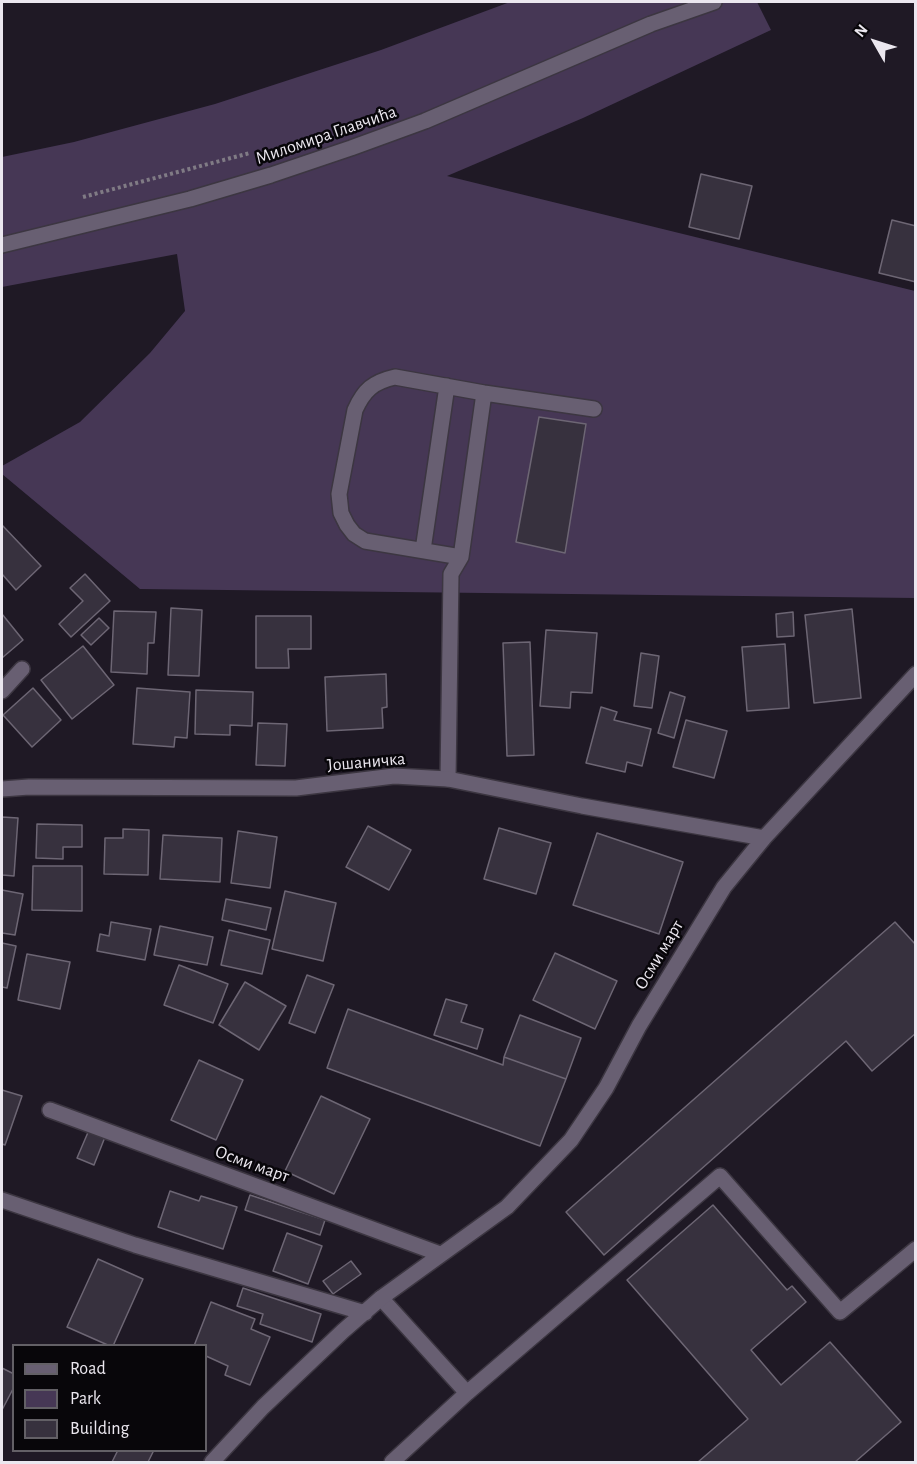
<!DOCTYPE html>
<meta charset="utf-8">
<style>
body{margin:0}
#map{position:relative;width:917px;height:1464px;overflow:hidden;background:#1f1925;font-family:"Alegreya Sans",sans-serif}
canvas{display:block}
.frame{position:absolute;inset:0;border:3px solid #ebe7ef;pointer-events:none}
.legend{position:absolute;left:12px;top:1344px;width:195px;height:108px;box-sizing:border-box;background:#08060a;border:2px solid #636066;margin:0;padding:8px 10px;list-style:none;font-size:18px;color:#ebe7ef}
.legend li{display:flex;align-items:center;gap:12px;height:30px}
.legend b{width:30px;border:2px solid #636066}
.north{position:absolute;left:845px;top:12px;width:60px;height:60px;-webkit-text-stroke:4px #08060a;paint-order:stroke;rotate:309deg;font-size:16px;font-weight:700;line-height:24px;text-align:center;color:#ebe7ef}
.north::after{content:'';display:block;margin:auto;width:21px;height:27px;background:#ebe7ef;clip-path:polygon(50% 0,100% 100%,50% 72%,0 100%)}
</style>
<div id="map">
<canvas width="917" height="1464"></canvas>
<div class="frame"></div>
<ul class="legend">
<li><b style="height:8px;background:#685f72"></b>Road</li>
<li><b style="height:16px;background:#463755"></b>Park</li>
<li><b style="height:16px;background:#37313e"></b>Building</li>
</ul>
<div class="north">N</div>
</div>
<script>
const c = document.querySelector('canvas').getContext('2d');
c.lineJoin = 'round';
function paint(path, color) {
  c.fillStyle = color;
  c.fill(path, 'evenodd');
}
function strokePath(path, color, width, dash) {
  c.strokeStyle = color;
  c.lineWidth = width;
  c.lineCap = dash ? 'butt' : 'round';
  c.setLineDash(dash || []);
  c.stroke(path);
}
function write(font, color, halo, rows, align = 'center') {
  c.font = font + ' "Alegreya Sans",sans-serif';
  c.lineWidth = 5;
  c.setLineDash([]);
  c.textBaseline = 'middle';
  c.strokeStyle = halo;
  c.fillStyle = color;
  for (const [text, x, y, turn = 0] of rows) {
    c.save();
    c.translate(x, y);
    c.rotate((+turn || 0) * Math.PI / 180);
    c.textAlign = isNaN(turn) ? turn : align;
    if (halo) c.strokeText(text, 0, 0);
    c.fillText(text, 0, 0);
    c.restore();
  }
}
paint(new Path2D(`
 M 510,2 L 757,2 L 771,30 L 583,118 L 447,176 L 915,291 L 915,598 L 140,589 L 2,474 L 2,466 L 80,422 L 150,353 L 185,311 L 177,254 L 2,287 L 2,157 L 74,142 L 215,104 L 381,50 Z`), '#463755');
const building = new Path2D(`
 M 701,174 L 752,186 L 739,239 L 689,227 Z
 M 892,220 L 916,226 L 916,282 L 879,273 Z
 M 539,417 L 586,424 L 565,553 L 516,542 Z
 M 2,525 L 41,566 L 16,590 L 2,574 Z
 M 85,574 L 110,601 L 71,637 L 59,624 L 83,601 L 70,588 Z
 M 171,608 L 202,610 L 199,676 L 168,675 Z
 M 852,609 L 861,698 L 814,703 L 805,615 Z
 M 114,611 L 156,612 L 154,643 L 148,643 L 147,674 L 111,672 Z
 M 793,612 L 794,636 L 777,637 L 776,614 Z
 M 2,614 L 23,640 L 2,658 Z
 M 256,616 L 311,616 L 311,649 L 288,649 L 289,668 L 256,668 Z
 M 99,618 L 109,628 L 91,645 L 81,635 Z
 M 546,630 L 597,633 L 592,693 L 571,692 L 570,708 L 540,706 Z
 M 530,642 L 534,755 L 507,756 L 503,643 Z
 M 785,644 L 789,708 L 747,711 L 742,647 Z
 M 83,646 L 114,685 L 72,719 L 41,680 Z
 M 641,653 L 659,656 L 652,708 L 634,706 Z
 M 386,674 L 387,707 L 382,708 L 383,728 L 327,731 L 325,677 Z
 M 33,688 L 61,720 L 32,747 L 3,715 Z
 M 137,688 L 190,692 L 187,738 L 175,737 L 174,747 L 133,744 Z
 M 196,690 L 253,692 L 252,726 L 230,725 L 230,735 L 195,734 Z
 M 670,692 L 685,697 L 674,738 L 658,733 Z
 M 601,707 L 617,712 L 614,720 L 651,729 L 642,766 L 627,762 L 625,772 L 586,763 Z
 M 686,720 L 727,731 L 714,778 L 673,767 Z
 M 258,723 L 287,724 L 285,766 L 256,765 Z
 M 2,817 L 18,818 L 14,876 L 2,875 Z
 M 37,824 L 82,825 L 82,847 L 63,847 L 63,859 L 36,858 Z
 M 368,826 L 411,850 L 389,890 L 346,867 Z
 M 499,828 L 551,843 L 536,894 L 484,879 Z
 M 123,829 L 149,830 L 148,875 L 104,874 L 105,838 L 123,838 Z
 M 238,831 L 277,837 L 270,888 L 231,883 Z
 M 597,833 L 683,862 L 659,934 L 573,905 Z
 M 163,835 L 222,838 L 220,882 L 160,879 Z
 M 33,866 L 82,866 L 82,911 L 32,910 Z
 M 2,890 L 23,894 L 15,935 L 2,933 Z
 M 285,891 L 336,903 L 323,961 L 272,949 Z
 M 226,899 L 271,908 L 266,930 L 222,920 Z
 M 111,922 L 151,929 L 145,960 L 97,951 L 100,934 L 109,936 Z
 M 895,922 L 916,945 L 916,1033 L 872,1071 L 846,1041 L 604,1255 L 566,1212 Z
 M 160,926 L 213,937 L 207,965 L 154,955 Z
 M 229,930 L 270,940 L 262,974 L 221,965 Z
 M 2,943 L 16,946 L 7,988 L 2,987 Z
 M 555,953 L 617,981 L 595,1029 L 533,1000 Z
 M 27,954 L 70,962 L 60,1009 L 18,1000 Z
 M 179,965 L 228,984 L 213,1023 L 164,1005 Z
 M 307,975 L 334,985 L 315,1033 L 289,1023 Z
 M 245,982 L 286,1006 L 259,1050 L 219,1025 Z
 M 446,999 L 467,1005 L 461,1022 L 483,1029 L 477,1049 L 434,1035 Z
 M 348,1009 L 503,1065 L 504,1057 L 566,1079 L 540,1146 L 327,1068 Z
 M 520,1015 L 581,1038 L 566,1079 L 504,1057 Z
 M 199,1060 L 243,1080 L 216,1140 L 171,1120 Z
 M 2,1090 L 22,1096 L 5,1145 L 2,1144 Z
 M 321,1096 L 370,1119 L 334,1194 L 285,1171 Z
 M 89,1130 L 105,1137 L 94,1165 L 77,1158 Z
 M 170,1191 L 199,1201 L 201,1196 L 237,1207 L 223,1249 L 158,1227 Z
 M 250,1195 L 325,1220 L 320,1235 L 245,1210 Z
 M 713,1205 L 787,1290 L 792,1286 L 806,1302 L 751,1350 L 781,1385 L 830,1342 L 901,1422 L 855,1462 L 698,1462 L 748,1419 L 627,1280 Z
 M 287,1233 L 322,1246 L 308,1284 L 273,1271 Z
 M 98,1259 L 143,1279 L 113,1346 L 110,1346 L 67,1327 Z
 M 351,1261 L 361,1274 L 333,1294 L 323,1281 Z
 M 243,1288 L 321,1314 L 312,1342 L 260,1324 L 263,1314 L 237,1306 Z
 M 211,1302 L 255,1319 L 251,1329 L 270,1337 L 250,1385 L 225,1375 L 228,1366 L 206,1356 L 206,1346 L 194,1346 Z
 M 2,1368 L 14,1374 L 14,1387 L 2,1410 Z
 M 118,1450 L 154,1450 L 148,1462 L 112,1462 Z`);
paint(building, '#37313e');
strokePath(building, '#6d6674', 1.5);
const service = new Path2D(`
 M 423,550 L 447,386
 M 461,557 L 365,541 L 354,534 L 347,525 L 341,513 L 339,494 L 355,410 C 364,390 373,382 395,377 L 484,393 L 594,409
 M 2,691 L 22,669
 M 448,779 L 451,574 L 461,557 L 484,393
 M 381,1298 L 467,1393 L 392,1462
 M 467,1393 L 720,1176 L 840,1312 L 916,1249`);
const minor = new Path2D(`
 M 2,789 L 29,787 L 296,788 L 394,776 L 448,779 L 582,806 L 764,838
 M 50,1110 L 440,1254
 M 2,1200 L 135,1245 L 365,1313
 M 212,1462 L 263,1407 L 343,1331 L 381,1298 L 507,1207 L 571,1140 L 606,1088 L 639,1026 L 724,887 L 764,838 L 916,674`);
const tertiary = new Path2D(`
 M 2,245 L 190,199 L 271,175 L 351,148 L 425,121 L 651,24 L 714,2`);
strokePath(service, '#3c3641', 18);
strokePath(minor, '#3c3641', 18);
strokePath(tertiary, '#3c3641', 18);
strokePath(new Path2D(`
 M 83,197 L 250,153`), '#807b85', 4, [3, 3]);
strokePath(service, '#685f72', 15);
strokePath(minor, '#685f72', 15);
strokePath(tertiary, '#685f72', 15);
write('18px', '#ebe7ef', '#08060a', [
 ["Миломира Главчића",326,135,-19],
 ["Јошаничка",366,762,-5],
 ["Осми март",659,955,-59],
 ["Осми март",252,1164,20]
]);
</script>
